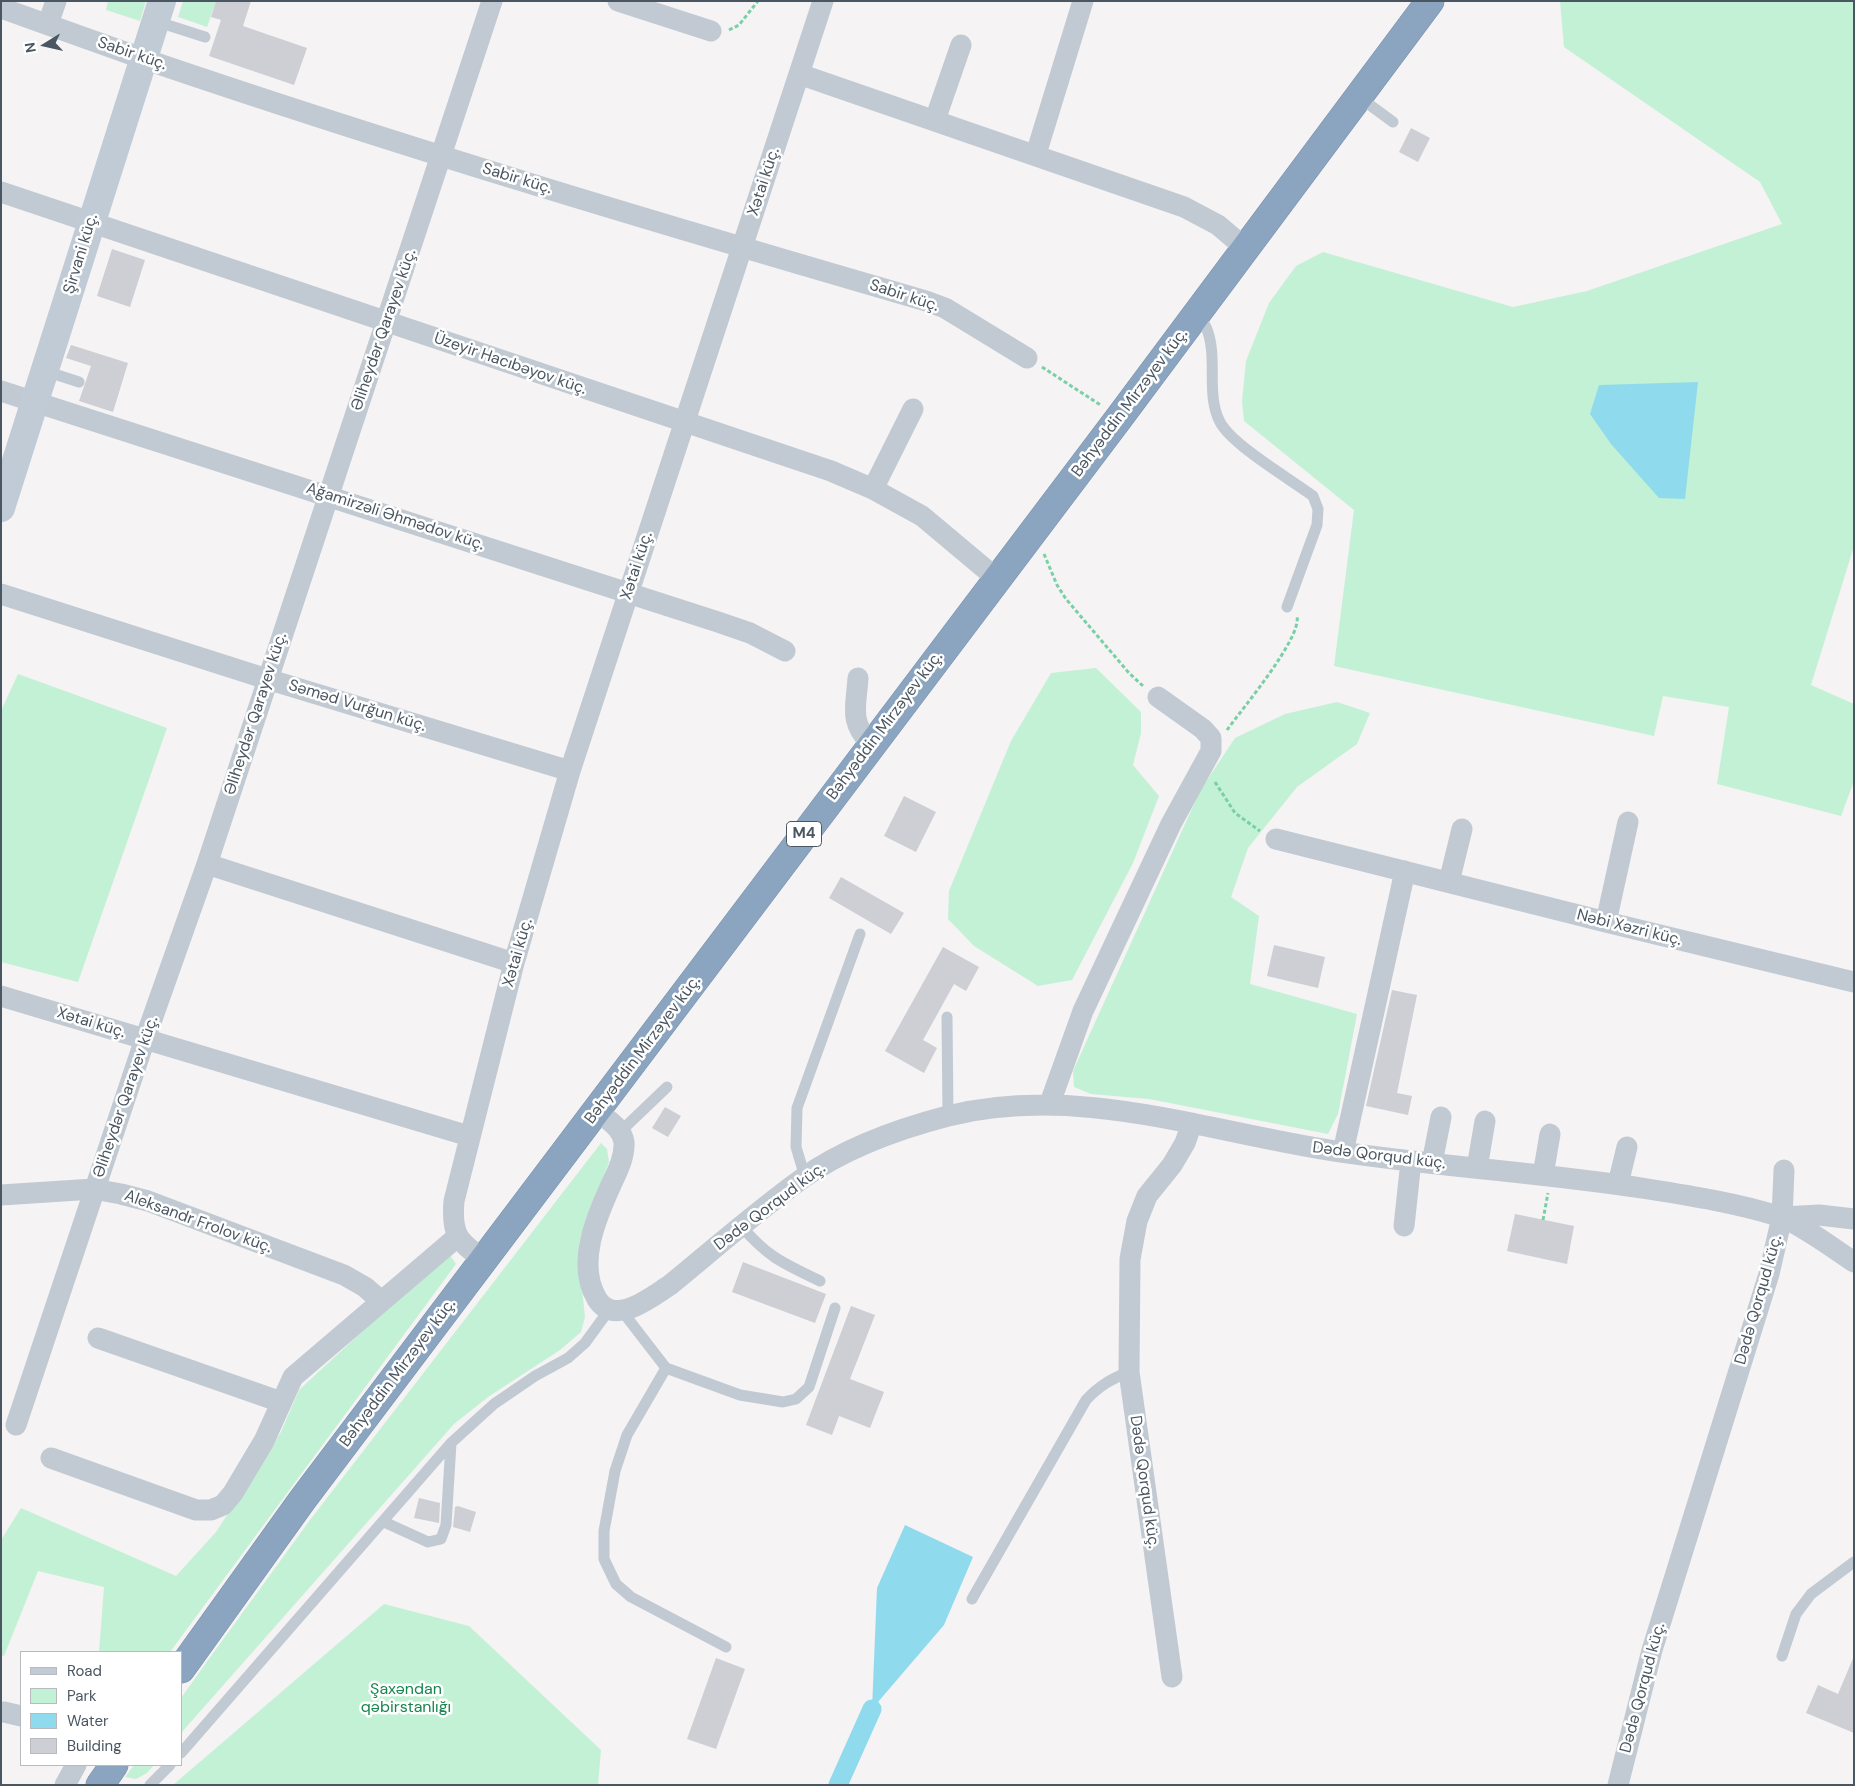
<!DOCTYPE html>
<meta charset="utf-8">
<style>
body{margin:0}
#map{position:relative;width:1855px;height:1786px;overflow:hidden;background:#f5f3f3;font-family:"DM Sans",sans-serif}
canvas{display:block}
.frame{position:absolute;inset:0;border:2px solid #4a5661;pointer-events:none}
.legend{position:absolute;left:20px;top:1651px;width:162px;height:115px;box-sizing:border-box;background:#fff;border:1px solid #b7bbc0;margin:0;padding:6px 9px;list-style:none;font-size:15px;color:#4a5661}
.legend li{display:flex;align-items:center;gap:10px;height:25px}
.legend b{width:25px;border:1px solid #b7bbc0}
.north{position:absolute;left:20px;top:20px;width:50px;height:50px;-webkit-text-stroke:4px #fff;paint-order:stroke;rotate:260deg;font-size:14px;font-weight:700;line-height:20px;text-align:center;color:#4a5661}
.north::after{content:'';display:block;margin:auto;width:18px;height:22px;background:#4a5661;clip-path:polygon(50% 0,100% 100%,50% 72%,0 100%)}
</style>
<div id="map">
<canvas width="1855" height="1786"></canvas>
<div class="frame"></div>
<ul class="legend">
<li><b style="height:6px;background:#c1cbd6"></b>Road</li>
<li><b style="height:14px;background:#c3f1d5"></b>Park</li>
<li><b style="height:14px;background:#90daee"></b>Water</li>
<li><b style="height:14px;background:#cdcfd5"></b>Building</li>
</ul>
<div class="north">N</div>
</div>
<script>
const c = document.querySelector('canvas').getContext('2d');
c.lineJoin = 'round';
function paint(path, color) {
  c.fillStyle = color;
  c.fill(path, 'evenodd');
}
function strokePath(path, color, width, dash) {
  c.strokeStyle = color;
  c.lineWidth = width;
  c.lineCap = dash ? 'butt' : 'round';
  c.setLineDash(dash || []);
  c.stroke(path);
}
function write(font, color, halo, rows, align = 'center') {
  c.font = font + ' "DM Sans",sans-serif';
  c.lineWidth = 5;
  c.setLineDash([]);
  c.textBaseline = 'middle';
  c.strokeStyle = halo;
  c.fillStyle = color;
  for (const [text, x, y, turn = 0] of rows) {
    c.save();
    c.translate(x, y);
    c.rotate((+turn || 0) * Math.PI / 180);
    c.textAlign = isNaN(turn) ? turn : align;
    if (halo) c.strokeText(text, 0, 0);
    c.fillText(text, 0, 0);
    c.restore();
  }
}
paint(new Path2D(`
 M 108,1 L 146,1 L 140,21 L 106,10 Z
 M 183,1 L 216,1 L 207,27 L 178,17 Z
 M 1560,1 L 1854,1 L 1854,546 L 1811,685 L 1854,704 L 1854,781 L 1841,816 L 1717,784 L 1729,707 L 1663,696 L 1654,736 L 1334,666 L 1354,510 L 1244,421 L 1242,401 L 1246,361 L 1269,303 L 1296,266 L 1323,252 L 1513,307 L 1587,291 L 1782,224 L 1760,182 L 1564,47 Z
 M 1096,668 L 1141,712 L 1141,733 L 1133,765 L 1159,796 L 1133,863 L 1072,980 L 1038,986 L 974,946 L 948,919 L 949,891 L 1011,741 L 1051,673 Z
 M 18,674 L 167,728 L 78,982 L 1,962 L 1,711 Z
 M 1337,702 L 1370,713 L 1357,744 L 1297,787 L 1248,848 L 1231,897 L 1259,916 L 1250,984 L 1357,1014 L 1338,1114 L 1328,1134 L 1149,1099 L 1091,1094 L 1074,1087 L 1073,1071 L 1200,791 L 1235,738 L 1285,714 Z
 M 601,1143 L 607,1149 L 609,1162 L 580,1238 L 579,1260 L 585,1317 L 581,1332 L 560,1350 L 488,1397 L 454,1424 L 181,1733 L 181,1698 L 206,1663 L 310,1520 Z
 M 448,1252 L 456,1264 L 170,1652 L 99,1652 L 104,1587 L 38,1571 L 4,1656 L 1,1655 L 1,1540 L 21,1508 L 176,1576 L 216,1532 L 281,1432 L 299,1390 Z
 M 384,1604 L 469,1626 L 601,1750 L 598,1785 L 173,1785 Z
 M 134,1765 L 154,1765 L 147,1773 L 136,1779 L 125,1777 Z`), '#c3f1d5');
paint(new Path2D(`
 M 1698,382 L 1685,499 L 1659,498 L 1611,444 L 1590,414 L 1599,385 Z
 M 905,1525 L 973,1557 L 944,1625 L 872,1709 L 877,1588 Z`), '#90daee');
strokePath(new Path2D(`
 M 838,1785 L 872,1709`), '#90daee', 19);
paint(new Path2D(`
 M 216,1 L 251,1 L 243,26 L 307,48 L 294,85 L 209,56 L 221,20 L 211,17 Z
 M 1411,128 L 1430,138 L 1418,162 L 1399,152 Z
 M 112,249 L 145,260 L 130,307 L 97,296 Z
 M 71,345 L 128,363 L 113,412 L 79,401 L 91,366 L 66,358 Z
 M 904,796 L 936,812 L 916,852 L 884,836 Z
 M 841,877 L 904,913 L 891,934 L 829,898 Z
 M 1274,945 L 1325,957 L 1318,988 L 1267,976 Z
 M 943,947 L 979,967 L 966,991 L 954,984 L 923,1040 L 937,1048 L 924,1073 L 885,1051 Z
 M 1392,990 L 1417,995 L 1397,1093 L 1412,1096 L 1408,1115 L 1366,1106 Z
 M 665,1107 L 681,1116 L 668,1137 L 652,1128 Z
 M 1515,1214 L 1574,1226 L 1567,1264 L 1507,1251 Z
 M 743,1262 L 826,1294 L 815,1323 L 732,1292 Z
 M 851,1306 L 875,1315 L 850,1379 L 884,1392 L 870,1428 L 839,1416 L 832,1435 L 806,1425 Z
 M 419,1498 L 440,1503 L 439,1523 L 414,1518 Z
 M 458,1506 L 476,1512 L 470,1532 L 453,1527 L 455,1507 Z
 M 1854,1656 L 1854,1733 L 1806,1713 L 1818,1685 L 1838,1694 Z
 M 716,1658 L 745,1669 L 716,1749 L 687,1739 Z`), '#cdcfd5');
const highway = new Path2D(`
 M 181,1669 L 303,1499 L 1119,418 L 1430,1
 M 100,1785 L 114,1765`);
strokePath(highway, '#7690ad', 29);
strokePath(new Path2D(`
 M 729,30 L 739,25 L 758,1
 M 1042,367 L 1102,406
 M 1044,554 L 1057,585 L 1066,599 L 1129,673 L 1143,686
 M 1227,730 C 1242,709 1302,638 1297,616
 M 1215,782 L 1235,813 L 1260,831
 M 1543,1220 L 1548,1193`), '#7ad0a6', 3, [4, 2.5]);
strokePath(new Path2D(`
 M 155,21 L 205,37
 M 1359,97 L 1393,122
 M 1195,316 C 1199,319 1204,323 1206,327 C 1219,357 1205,393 1220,422 C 1232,445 1290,479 1313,496 L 1318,509 L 1317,525 L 1287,607
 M 45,371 L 79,382
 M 947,1017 L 948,1116
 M 621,1131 L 667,1087
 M 805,1177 L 796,1147 L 797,1108 L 860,934
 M 742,1227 C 769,1258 783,1263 820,1281
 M 622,1311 L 666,1368 L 740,1395 L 783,1402 L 796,1399 L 809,1387 L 835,1308
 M 666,1368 L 627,1435 L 615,1471 L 604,1531 L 604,1559 L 616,1584 L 631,1597 L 726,1647
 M 384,1522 L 428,1542 L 441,1539 L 446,1525 L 451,1443
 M 972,1599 L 1086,1400 C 1099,1386 1111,1379 1129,1372
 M 1782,1656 L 1796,1614 L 1811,1594 L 1854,1562
 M 181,1753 L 451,1443 L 494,1404 L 535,1376 L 568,1358 L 585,1343 L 609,1310
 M 150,1785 L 170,1765`), '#c1cad2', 11);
strokePath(new Path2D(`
 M 618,1 L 711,31
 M 1,8 C 49,25 96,42 144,59 C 402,147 664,225 926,301 L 945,308 L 1027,358
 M 48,24 L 56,1
 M 799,74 L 1184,207 L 1218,225 L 1245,248
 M 935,120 L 961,45
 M 1036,154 L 1083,1
 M 1,192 L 831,471 L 873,489 L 922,516 L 996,578
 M 1,391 L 718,622 L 750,633 L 785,651
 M 873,489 L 913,409
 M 1,594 L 267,679 L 570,771
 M 858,678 C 856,708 849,721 871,744
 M 1276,839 L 1606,922 L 1854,982
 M 207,864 L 514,963
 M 1449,882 L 1462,829
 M 1606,922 L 1628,822
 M 1,996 L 469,1136
 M 1050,1103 L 1083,1011 L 1171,824 L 1211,751 L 1211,738 L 1203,729 L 1158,697
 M 597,1111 C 608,1120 622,1128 624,1142 C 625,1157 617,1172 611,1185 C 596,1218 576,1264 597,1299 C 615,1327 651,1297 670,1285 C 714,1249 757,1211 803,1178 C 845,1148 898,1129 948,1116 C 1080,1083 1210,1133 1341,1152 C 1443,1167 1546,1173 1648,1189 C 1692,1196 1736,1203 1778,1216 C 1798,1222 1834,1249 1854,1262
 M 1343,1152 L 1405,871
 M 1432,1163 L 1441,1117
 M 1477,1168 L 1485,1121
 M 1543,1175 L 1550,1134
 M 1618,1184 L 1627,1147
 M 1,1195 L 94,1189 L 121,1194 L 148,1201 L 344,1275 L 365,1287 L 381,1301
 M 1782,1217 L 1819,1215 L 1854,1219
 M 1404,1226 L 1411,1161
 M 484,1260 C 458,1241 451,1235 454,1201 L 514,963 L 570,771 L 823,1
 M 98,1338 L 281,1402
 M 16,1425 L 145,1039 L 207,864 L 492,1
 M 51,1458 L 196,1510 L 211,1510 L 223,1505 L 233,1493 L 264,1441 L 293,1377 L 457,1237
 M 1172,1677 L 1129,1372 L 1130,1259 L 1137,1221 L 1147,1196 L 1172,1165 L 1185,1143 L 1192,1123
 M 4,1712 L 21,1716
 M 65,1785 L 76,1765
 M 1618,1785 L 1652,1650 L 1769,1274 L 1782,1217 L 1784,1170`), '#c1cad2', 21);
strokePath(new Path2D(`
 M 1,508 L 162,1`), '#c1cbd6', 28);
strokePath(highway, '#8ba5c1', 28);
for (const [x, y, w] of [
 [804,834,35]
]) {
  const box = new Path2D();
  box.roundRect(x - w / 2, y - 12.5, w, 25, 4);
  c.fillStyle = '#fff';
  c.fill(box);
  strokePath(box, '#4a5661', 1);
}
write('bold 15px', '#4a5661', null, [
 ["M4",804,834]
]);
write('16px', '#4a5661', '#fff', [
 ["Sabir küç.",132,54,19],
 ["Sabir küç.",517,179,17],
 ["Xətai küç.",764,182,-72],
 ["Şirvani küç.",81,254,-73],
 ["Sabir küç.",904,296,18],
 ["Əliheydər Qarayev küç.",384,330,-71],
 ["Üzeyir Hacıbəyov küç.",510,364,19],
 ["Bəhyəddin Mirzəyev küç.",1130,403,-53],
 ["Ağamirzəli Əhmədov küç.",395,517,18],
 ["Xətai küç.",637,566,-72],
 ["Səməd Vurğun küç.",357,706,17],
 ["Əliheydər Qarayev küç.",256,714,-72],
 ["Bəhyəddin Mirzəyev küç.",885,726,-53],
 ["Nəbi Xəzri küç.",1629,928,14],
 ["Xətai küç.",518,953,-74],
 ["Xətai küç.",91,1023,17],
 ["Bəhyəddin Mirzəyev küç.",643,1050,-53],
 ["Əliheydər Qarayev küç.",126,1097,-71],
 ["Dədə Qorqud küç.",1379,1156,7],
 ["Dədə Qorqud küç.",770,1207,-37],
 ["Aleksandr Frolov küç.",198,1222,20],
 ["Dədə Qorqud küç.",1759,1300,-74],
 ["Bəhyəddin Mirzəyev küç.",398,1373,-53],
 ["Dədə Qorqud küç.",1144,1482,82],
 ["Dədə Qorqud küç.",1643,1688,-75]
]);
write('16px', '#17864f', '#fff', [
 ["Şaxəndan",406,1690],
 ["qəbirstanlığı",406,1708]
]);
</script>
